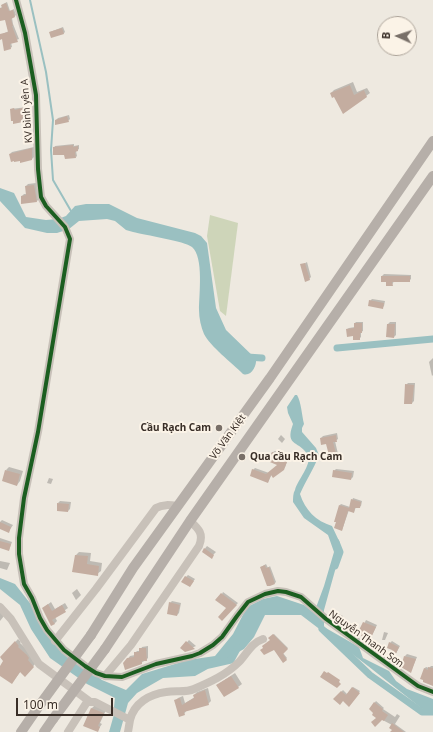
<!DOCTYPE html>
<meta charset="utf-8">
<style>
body{margin:0}
#map{position:relative;width:433px;height:732px;overflow:hidden;background:#eee9e0;font-family:"Noto Sans",sans-serif}
canvas{display:block}
.north{position:absolute;left:377px;top:16px;width:40px;height:40px;box-sizing:border-box;background:#fbf3e7;border:1px solid #ada49a;border-radius:50%;rotate:273deg;font-size:11px;font-weight:700;line-height:16px;text-align:center;color:#392e27}
.north::after{content:'';display:block;margin:auto;width:14px;height:18px;background:#786f68;clip-path:polygon(50% 0,100% 100%,50% 72%,0 100%)}
.scale{position:absolute;left:16px;top:698px;width:97px;height:18px;box-sizing:border-box;border:2px solid #392e27;border-top:0;padding-left:5px;font-size:12px;line-height:14px;white-space:nowrap;color:#392e27;-webkit-text-stroke:3px #fbf3e7;paint-order:stroke}
</style>
<div id="map">
<canvas width="433" height="732"></canvas>
<div class="north">B</div>
<div class="scale">100 m</div>
</div>
<script>
const c = document.querySelector('canvas').getContext('2d');
c.lineJoin = 'round';
function paint(path, color) {
  c.fillStyle = color;
  c.fill(path, 'evenodd');
}
function strokePath(path, color, width, dash) {
  c.strokeStyle = color;
  c.lineWidth = width;
  c.lineCap = dash ? 'butt' : 'round';
  c.setLineDash(dash || []);
  c.stroke(path);
}
function write(font, color, halo, rows, align = 'center') {
  c.font = font + ' "Noto Sans",sans-serif';
  c.lineWidth = 4;
  c.setLineDash([]);
  c.textBaseline = 'middle';
  c.strokeStyle = halo;
  c.fillStyle = color;
  for (const [text, x, y, turn = 0] of rows) {
    c.save();
    c.translate(x, y);
    c.rotate((+turn || 0) * Math.PI / 180);
    c.textAlign = isNaN(turn) ? turn : align;
    if (halo) c.strokeText(text, 0, 0);
    c.fillText(text, 0, 0);
    c.restore();
  }
}
paint(new Path2D(`
 M 210,215 L 238,223 L 226,316 L 220,311 L 207,236 Z`), '#ced5b9');
paint(new Path2D(`
 M 0,188 L 14,193 L 26,217 L 46,220 L 58,219 L 66,216 L 75,206 L 86,204 L 109,204 L 137,218 L 195,233 L 201,236 L 207,243 L 216,308 L 226,330 L 256,359 C 257,366 251,377 243,374 C 232,363 210,346 204,334 C 201,327 199,318 199,310 C 199,295 204,257 192,247 C 185,241 144,235 133,232 L 126,230 L 115,221 L 107,219 L 79,221 L 69,229 L 57,233 L 47,233 L 25,228 L 0,201 Z
 M 295,395 L 297,395 C 301,401 302,416 304,424 L 302,428 L 302,432 L 316,448 L 319,455 C 314,469 306,480 300,494 C 305,510 316,521 332,526 L 340,543 L 336,567 L 324,610 L 324,627 L 359,647 L 363,658 L 389,671 L 396,681 L 407,689 L 433,699 L 433,714 L 430,715 L 368,666 L 301,615 L 265,615 L 254,637 L 244,649 L 195,676 L 163,678 L 137,693 L 128,703 L 120,732 L 109,732 L 115,711 L 114,707 L 115,698 L 87,684 L 50,658 L 31,629 L 20,605 L 0,589 L 0,578 L 15,584 L 33,607 L 60,648 L 102,680 L 126,690 L 142,674 L 188,660 L 215,656 L 233,634 L 247,607 L 263,599 L 277,596 L 304,605 L 314,613 L 324,586 L 334,552 L 328,535 L 304,518 L 293,502 C 293,498 293,493 295,490 C 297,481 312,464 308,456 C 301,440 284,448 293,424 L 288,413 L 287,407 Z`), '#9ac0c1');
paint(new Path2D(`
 M 7,2 L 10,11 L 14,9 L 16,15 L 12,18 L 13,24 L 19,39 L 11,42 L 12,47 L 10,48 L 0,35 L 9,31 L 6,18 L 0,20 L 0,8 L 2,7 L 2,5 L 3,4 Z
 M 63,27 L 65,32 L 63,34 L 50,32 Z
 M 353,82 L 357,92 L 367,88 L 370,93 L 343,113 L 335,96 L 331,93 L 334,90 Z
 M 27,107 L 29,114 L 23,117 L 23,120 L 22,121 L 11,109 Z
 M 69,115 L 70,119 L 68,121 L 56,120 L 58,118 Z
 M 74,144 L 74,146 L 79,145 L 79,149 L 76,151 L 77,156 L 76,157 L 54,148 L 55,146 Z
 M 34,147 L 34,157 L 32,159 L 10,154 L 12,152 Z
 M 36,183 L 39,199 L 37,201 L 22,203 L 22,196 L 24,194 L 27,194 L 26,186 L 28,184 Z
 M 307,262 L 311,277 L 309,279 L 302,265 Z
 M 384,274 L 411,275 L 411,279 L 409,281 L 394,281 L 392,285 L 382,276 Z
 M 372,299 L 385,301 L 384,306 L 382,308 L 370,301 Z
 M 356,322 L 363,322 L 363,331 L 361,332 L 361,337 L 359,339 L 347,329 L 349,328 L 355,327 L 355,323 Z
 M 390,322 L 396,322 L 396,335 L 394,337 L 388,324 Z
 M 433,358 L 433,375 L 432,376 L 429,362 Z
 M 408,383 L 415,383 L 414,401 L 412,403 L 406,385 Z
 M 337,433 L 338,439 L 335,441 L 338,454 L 336,456 L 326,443 L 321,438 L 323,436 Z
 M 281,435 L 285,439 L 282,443 L 278,439 Z
 M 275,451 L 289,457 L 285,467 L 279,473 L 272,474 L 268,482 L 253,470 L 255,468 L 269,473 L 278,465 L 269,454 Z
 M 9,467 L 23,471 L 20,481 L 17,485 L 6,470 Z
 M 336,469 L 354,471 L 353,477 L 351,479 L 334,471 Z
 M 49,478 L 53,479 L 51,484 L 47,483 Z
 M 353,498 L 362,501 L 361,506 L 359,507 L 356,507 L 354,512 L 349,510 L 342,530 L 340,505 L 341,504 L 350,507 Z
 M 60,501 L 71,502 L 70,509 L 68,511 L 58,503 Z
 M 2,520 L 13,525 L 9,531 L 0,528 L 0,522 Z
 M 0,538 L 12,542 L 9,550 L 0,547 Z
 M 207,546 L 216,552 L 213,555 L 203,551 Z
 M 79,552 L 91,553 L 90,561 L 102,563 L 101,571 L 97,574 L 73,571 L 76,555 Z
 M 0,561 L 10,563 L 7,570 L 0,568 Z
 M 266,564 L 268,568 L 270,566 L 276,582 L 275,583 L 268,585 L 261,567 Z
 M 188,575 L 195,579 L 190,586 L 186,577 Z
 M 77,589 L 81,595 L 76,600 L 72,593 Z
 M 223,592 L 238,603 L 222,619 L 227,608 L 222,594 Z
 M 172,601 L 181,603 L 179,613 L 177,615 L 170,603 Z
 M 51,602 L 55,609 L 65,603 L 68,608 L 55,617 L 57,621 L 54,624 L 43,608 Z
 M 0,611 L 4,616 L 0,621 Z
 M 337,613 L 343,616 L 340,621 L 335,617 Z
 M 366,620 L 377,625 L 370,639 L 360,632 Z
 M 384,632 L 388,633 L 385,640 L 382,640 Z
 M 274,634 L 288,648 L 283,653 L 287,658 L 284,662 L 275,648 L 264,648 L 271,640 L 269,638 Z
 M 18,639 L 21,642 L 20,643 L 30,652 L 36,663 L 25,675 L 21,671 L 14,680 L 0,675 L 0,667 L 4,661 L 1,658 Z
 M 189,640 L 196,646 L 185,651 L 182,648 Z
 M 392,641 L 400,646 L 394,657 L 393,649 L 390,643 Z
 M 148,646 L 148,658 L 146,660 L 141,663 L 124,664 L 130,656 L 135,655 L 135,653 L 137,651 L 140,651 L 142,647 Z
 M 407,654 L 417,657 L 411,671 L 405,656 Z
 M 431,666 L 433,666 L 433,685 L 424,669 L 426,667 L 429,668 Z
 M 235,673 L 242,684 L 238,687 L 217,685 Z
 M 353,687 L 360,691 L 350,704 L 343,700 L 335,699 L 343,690 L 347,694 Z
 M 208,688 L 211,701 L 208,704 L 187,710 L 184,714 L 175,701 L 178,698 L 183,696 L 185,703 L 195,697 L 194,695 L 197,692 Z
 M 376,701 L 384,708 L 383,709 L 395,717 L 397,714 L 400,716 L 395,724 L 406,732 L 396,732 L 392,725 L 377,717 L 375,712 L 370,709 Z
 M 95,705 L 106,710 L 100,723 L 102,724 L 97,731 L 84,725 L 92,708 Z`), '#0003');
strokePath(new Path2D(`
 M 30,0 L 46,72 L 53,120 L 51,150 L 53,180 L 71,211`), '#9ac0c1', 2);
strokePath(new Path2D(`
 M 337,348 L 433,339
 M 247,357 L 262,358
 M 335,566 L 340,552 L 336,542
 M 322,629 L 370,675 L 422,712 L 433,712
 M 209,665 L 231,660 L 238,647`), '#9ac0c1', 7);
paint(new Path2D(`
 M 6,3 L 9,11 L 13,10 L 15,17 L 11,19 L 13,26 L 12,26 L 18,42 L 10,44 L 11,49 L 4,51 L 2,39 L 0,40 L 0,34 L 8,32 L 5,20 L 0,21 L 0,8 L 2,8 L 1,5 Z
 M 62,28 L 64,34 L 51,38 L 49,32 Z
 M 350,85 L 354,95 L 364,90 L 367,97 L 343,114 L 334,97 L 332,98 L 330,93 Z
 M 26,107 L 28,116 L 22,118 L 23,122 L 13,124 L 13,121 L 11,121 L 10,109 L 14,108 L 15,110 Z
 M 67,116 L 69,122 L 55,125 L 55,120 Z
 M 73,145 L 73,147 L 78,146 L 78,151 L 75,152 L 76,158 L 65,159 L 64,155 L 53,155 L 53,147 Z
 M 32,148 L 32,160 L 20,163 L 20,161 L 14,162 L 14,161 L 11,162 L 9,154 Z
 M 34,185 L 37,202 L 21,204 L 21,196 L 26,195 L 25,186 Z
 M 305,263 L 310,280 L 305,282 L 300,264 Z
 M 381,276 L 410,276 L 410,282 L 392,282 L 393,286 L 386,286 L 386,282 L 381,282 Z
 M 369,300 L 384,303 L 383,309 L 368,306 Z
 M 354,323 L 362,323 L 362,333 L 360,333 L 360,340 L 353,340 L 353,336 L 347,337 L 346,329 L 354,328 Z
 M 387,324 L 395,324 L 394,338 L 386,337 Z
 M 405,384 L 414,385 L 412,404 L 404,404 Z
 M 336,435 L 337,442 L 333,442 L 337,457 L 330,459 L 326,444 L 321,445 L 320,438 Z
 M 272,452 L 288,459 L 284,470 L 273,478 L 271,475 L 268,483 L 250,476 L 252,469 L 266,474 L 277,465 L 265,460 L 268,454 L 271,455 Z
 M 5,470 L 20,474 L 17,486 L 2,481 Z
 M 333,470 L 352,473 L 351,480 L 332,477 Z
 M 351,499 L 361,502 L 360,508 L 355,508 L 354,513 L 348,511 L 342,531 L 334,528 L 336,522 L 334,522 L 339,505 L 349,508 Z
 M 57,503 L 69,504 L 68,512 L 57,511 Z
 M 0,522 L 11,527 L 9,533 L 0,529 Z
 M 0,541 L 11,544 L 9,551 L 0,548 Z
 M 204,548 L 214,555 L 212,559 L 202,552 Z
 M 75,555 L 88,556 L 87,564 L 99,566 L 98,576 L 72,572 Z
 M 265,565 L 266,568 L 269,567 L 275,584 L 270,586 L 267,586 L 260,567 Z
 M 185,576 L 194,581 L 190,587 L 181,582 Z
 M 221,593 L 237,605 L 222,621 L 218,617 L 226,608 L 215,600 Z
 M 169,602 L 180,605 L 177,616 L 167,614 Z
 M 48,604 L 52,611 L 62,605 L 66,612 L 52,620 L 55,624 L 51,626 L 42,608 Z
 M 363,622 L 376,627 L 370,640 L 361,636 L 362,634 L 358,632 Z
 M 273,634 L 288,649 L 283,654 L 287,660 L 283,663 L 274,650 L 264,655 L 260,650 L 263,648 L 262,646 L 270,640 L 268,638 Z
 M 15,641 L 19,646 L 18,647 L 27,655 L 29,658 L 28,660 L 34,667 L 25,677 L 20,672 L 12,684 L 0,676 L 0,666 L 3,661 L 0,657 Z
 M 186,641 L 195,649 L 185,652 L 180,648 Z
 M 389,642 L 399,647 L 394,658 L 389,656 L 392,650 L 387,648 Z
 M 139,648 L 146,648 L 147,661 L 142,661 L 142,664 L 125,670 L 123,663 L 127,658 L 134,657 L 134,652 L 139,652 Z
 M 404,656 L 416,659 L 411,673 L 401,667 Z
 M 428,667 L 433,668 L 433,686 L 423,682 L 423,680 L 420,679 L 424,668 L 428,670 Z
 M 324,671 L 327,673 L 328,672 L 340,680 L 339,682 L 341,684 L 337,688 L 320,677 Z
 M 231,676 L 239,688 L 224,697 L 216,685 Z
 M 352,687 L 360,693 L 349,707 L 343,701 L 340,705 L 333,699 L 341,691 L 346,695 Z
 M 205,690 L 209,705 L 184,712 L 185,715 L 179,717 L 174,700 L 180,698 L 182,705 L 194,698 L 193,695 Z
 M 374,702 L 383,709 L 382,711 L 388,715 L 384,721 L 382,720 L 375,727 L 371,722 L 376,718 L 372,715 L 373,713 L 369,709 Z
 M 91,708 L 104,713 L 98,726 L 100,727 L 98,732 L 83,726 Z
 M 392,723 L 404,732 L 390,732 L 392,730 L 389,728 Z`), '#c4ada0');
strokePath(new Path2D(`
 M 16,0 L 25,33 L 36,95 L 38,169 L 41,197 L 46,206 L 65,227 L 70,239 L 38,432 L 24,498 L 19,538 L 19,554 L 24,584 L 32,598 L 40,618 L 47,630 L 64,650 L 85,666 L 96,673 L 105,676 L 122,677 L 156,664 L 192,656 L 200,653 L 213,645 L 222,637 L 237,616 L 248,602 L 265,594 L 278,591 L 286,592 L 301,597 L 326,619 L 418,686 L 433,692
 M 0,607 L 11,619 L 39,664 L 89,701
 M 55,641 L 96,589 L 156,508 C 163,504 170,505 178,506
 M 105,676 L 131,645 L 199,546 C 204,534 199,529 190,521
 M 68,732 L 87,702 L 95,702 L 130,720 C 134,703 150,694 166,692 C 176,690 185,693 194,689 C 210,682 226,675 239,662 C 247,654 251,643 263,639
 M 128,732 L 130,720`), '#c8c1b9', 8);
strokePath(new Path2D(`
 M 91,635 L 133,568 L 270,378 L 433,141
 M 105,649 L 190,521 L 433,176
 M 21,732 L 39,706
 M 44,732 L 53,719`), '#b6afa9', 10);
strokePath(new Path2D(`
 M 39,706 L 91,635
 M 53,719 L 105,649`), '#b6afa9', 10);
strokePath(new Path2D(`
 M 16,0 L 25,33 L 36,95 L 38,169 L 41,197 L 46,206 L 65,227 L 70,239 L 38,432 L 24,498 L 19,538 L 19,554 L 24,584 L 32,598 L 40,618 L 47,630 L 64,650 L 85,666 L 96,673 L 105,676 L 122,677 L 156,664 L 192,656 L 200,653 L 213,645 L 222,637 L 237,616 L 248,602 L 265,594 L 278,591 L 286,592 L 301,597 L 326,619 L 418,686 L 433,692`), '#1b5e20', 4);
for (const [x, y, r, color] of [
 [219,428,4,"#786f68"],
 [242,457,4,"#786f68"]
]) {
  const dot = new Path2D();
  dot.arc(x, y, r, 0, 2 * Math.PI);
  c.fillStyle = color;
  c.fill(dot);
  strokePath(dot, '#fbf3e7', 1.5);
}
write('10px', '#392e27', '#fbf3e7', [
 ["KV bình yên A",27,111,-94],
 ["Võ Văn Kiệt",228,437,-54],
 ["Nguyễn Thanh Sơn",366,639,36]
]);
write('bold 10px', '#392e27', '#fbf3e7', [
 ["Cầu Rạch Cam",211,428],
 ["Qua cầu Rạch Cam",250,457,"left"]
], 'right');
</script>
